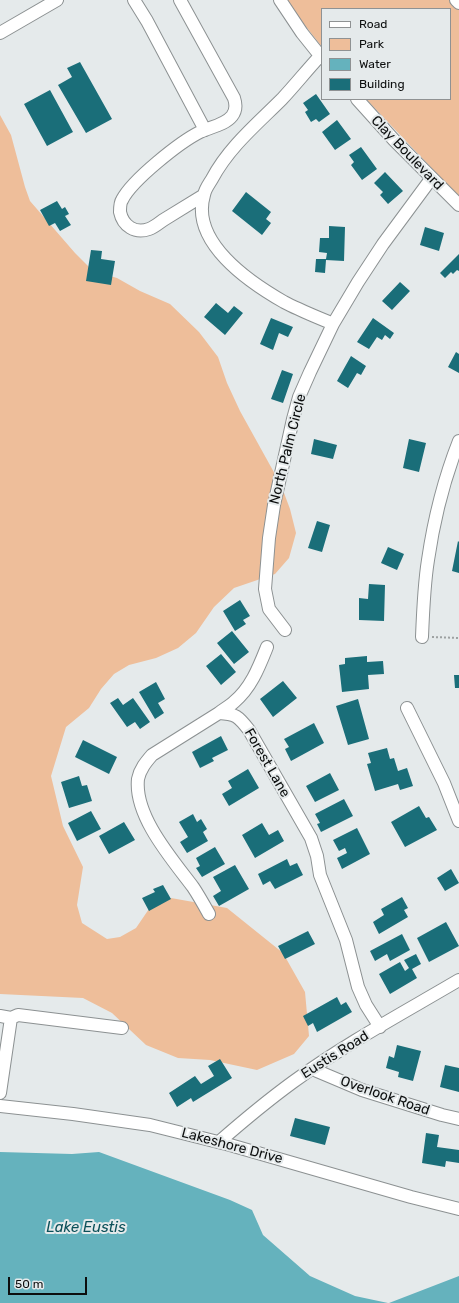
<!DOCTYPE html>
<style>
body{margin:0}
#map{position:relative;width:459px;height:1303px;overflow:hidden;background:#e5eaeb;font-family:Rubik,sans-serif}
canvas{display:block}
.legend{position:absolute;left:321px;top:8px;width:130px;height:92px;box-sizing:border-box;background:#e5eaeb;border:1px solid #8f9293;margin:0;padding:5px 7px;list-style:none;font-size:12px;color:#0d0f0f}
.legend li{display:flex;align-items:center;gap:8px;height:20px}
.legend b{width:20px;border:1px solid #8f9293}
.scale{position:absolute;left:8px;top:1277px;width:79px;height:18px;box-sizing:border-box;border:2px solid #0d0f0f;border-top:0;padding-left:5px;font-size:12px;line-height:14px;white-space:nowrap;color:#0d0f0f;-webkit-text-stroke:3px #e5eaeb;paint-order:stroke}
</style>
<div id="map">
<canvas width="459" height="1303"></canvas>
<ul class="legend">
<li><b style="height:5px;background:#fff"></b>Road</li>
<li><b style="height:11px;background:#eebe9a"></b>Park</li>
<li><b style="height:11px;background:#65b2bd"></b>Water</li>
<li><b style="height:11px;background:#1a6e79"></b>Building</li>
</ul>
<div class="scale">50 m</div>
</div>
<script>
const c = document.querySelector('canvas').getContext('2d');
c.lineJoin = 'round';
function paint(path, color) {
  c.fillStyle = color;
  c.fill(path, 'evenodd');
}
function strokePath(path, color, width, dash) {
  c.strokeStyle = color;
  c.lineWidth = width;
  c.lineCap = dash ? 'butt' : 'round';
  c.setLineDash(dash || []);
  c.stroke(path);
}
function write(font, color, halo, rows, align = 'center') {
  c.font = font + ' Rubik,sans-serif';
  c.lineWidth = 4;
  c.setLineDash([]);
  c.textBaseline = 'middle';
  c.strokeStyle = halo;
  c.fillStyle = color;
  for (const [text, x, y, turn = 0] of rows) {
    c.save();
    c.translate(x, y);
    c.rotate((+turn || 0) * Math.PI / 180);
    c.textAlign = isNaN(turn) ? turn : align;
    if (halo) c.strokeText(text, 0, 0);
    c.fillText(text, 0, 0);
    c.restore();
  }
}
paint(new Path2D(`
 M 285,0 L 459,0 L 459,197 L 366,99 L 450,99 L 450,9 L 322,9 L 322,47 Z
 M 0,115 L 11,135 L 25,187 L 30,201 L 75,253 L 93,271 L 117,278 L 140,291 L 170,304 L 199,332 L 218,357 L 227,383 L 240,411 L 281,485 L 290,509 L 296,533 L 289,558 L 275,574 L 234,588 L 214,607 L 196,633 L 178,648 L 156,658 L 129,665 L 114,674 L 101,689 L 89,708 L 66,727 L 51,776 L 63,826 L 83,867 L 77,905 L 82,923 L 107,939 L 120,937 L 136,928 L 151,906 L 171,898 L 227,908 L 283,953 L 305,992 L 309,1036 L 294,1054 L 257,1070 L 210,1060 L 178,1058 L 146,1045 L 112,1013 L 83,998 L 0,994 Z`), '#eebe9a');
paint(new Path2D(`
 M 0,1152 L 72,1154 L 99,1152 L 230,1200 L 252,1210 L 263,1235 L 310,1276 L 355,1296 L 388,1303 L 0,1303 Z
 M 459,1276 L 459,1303 L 389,1303 Z`), '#65b2bd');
paint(new Path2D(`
 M 80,62 L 112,119 L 86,133 L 58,85 L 72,77 L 67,68 Z
 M 50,90 L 73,132 L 47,146 L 24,104 Z
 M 316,94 L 330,114 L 319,122 L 316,119 L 311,122 L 305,112 L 308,110 L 303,103 Z
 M 337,120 L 351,139 L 335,150 L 322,132 Z
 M 361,147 L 377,169 L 362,180 L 351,165 L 354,162 L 349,155 Z
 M 385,172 L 403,191 L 388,204 L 380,195 L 383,192 L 374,183 Z
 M 246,192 L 271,212 L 266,219 L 271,223 L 262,235 L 232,211 Z
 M 57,201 L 62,209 L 65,207 L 69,214 L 65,216 L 71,225 L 60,231 L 55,223 L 49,226 L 40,210 Z
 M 329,226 L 345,227 L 344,261 L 326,260 L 325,273 L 315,272 L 316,259 L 326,259 L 327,253 L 319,252 L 320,238 L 329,238 Z
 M 425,227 L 444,233 L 439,251 L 420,245 Z
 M 91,250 L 102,251 L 101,259 L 115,261 L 111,285 L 86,281 Z
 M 459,254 L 459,271 L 457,270 L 453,274 L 451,272 L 445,278 L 440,273 Z
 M 400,282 L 410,291 L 392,310 L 382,301 Z
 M 216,303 L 228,313 L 234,306 L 243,313 L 225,335 L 204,317 Z
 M 271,318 L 293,327 L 288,337 L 279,333 L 273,350 L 260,344 Z
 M 373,318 L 394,333 L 390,339 L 385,335 L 382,340 L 377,337 L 369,349 L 357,342 Z
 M 456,352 L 459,354 L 459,373 L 448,367 Z
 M 351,356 L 366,366 L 361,375 L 357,373 L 348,388 L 337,381 Z
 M 282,370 L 293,374 L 283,403 L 271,399 Z
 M 314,439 L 337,445 L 333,459 L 311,454 Z
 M 409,439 L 426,443 L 419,472 L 403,468 Z
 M 317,521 L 330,525 L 322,552 L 308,548 Z
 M 458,541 L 459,542 L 459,573 L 452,571 Z
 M 388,547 L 404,554 L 397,570 L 381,563 Z
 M 369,584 L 385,585 L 384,621 L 359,620 L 359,598 L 368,599 Z
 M 240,600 L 250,616 L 243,620 L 246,624 L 235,631 L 223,611 Z
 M 232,631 L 249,652 L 234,664 L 217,643 Z
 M 221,654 L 236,672 L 221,685 L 206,666 Z
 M 367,656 L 367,662 L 383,661 L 384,674 L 368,675 L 369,689 L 342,692 L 339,665 L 345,664 L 345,658 Z
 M 454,675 L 459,675 L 459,688 L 455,688 Z
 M 283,681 L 297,698 L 273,717 L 260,699 Z
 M 156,682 L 165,699 L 158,703 L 164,713 L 155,719 L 139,692 Z
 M 118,698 L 123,705 L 133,698 L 150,722 L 140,729 L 135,722 L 127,727 L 110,703 Z
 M 358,699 L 369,739 L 348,745 L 336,706 Z
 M 314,723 L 324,743 L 291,761 L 285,749 L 289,747 L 284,739 Z
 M 221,736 L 228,750 L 212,758 L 214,761 L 200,768 L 192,752 Z
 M 83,740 L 117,757 L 109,774 L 75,757 Z
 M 387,748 L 390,759 L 394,758 L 398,771 L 407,768 L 413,786 L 400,790 L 398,784 L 375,791 L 367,764 L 371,763 L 368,753 Z
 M 248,769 L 259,788 L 229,806 L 222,794 L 232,788 L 228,781 Z
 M 330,773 L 339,790 L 315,802 L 306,786 Z
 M 79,776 L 82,786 L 87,785 L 92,801 L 69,808 L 61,782 Z
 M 344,799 L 353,816 L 321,832 L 317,824 L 320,823 L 315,814 Z
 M 419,806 L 426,818 L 429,817 L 437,830 L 405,847 L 391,822 Z
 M 91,811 L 101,829 L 77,841 L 68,823 Z
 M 193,814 L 197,822 L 201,819 L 207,829 L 203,832 L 208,841 L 187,853 L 180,842 L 188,837 L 179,822 Z
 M 124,822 L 135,840 L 109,854 L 99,836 Z
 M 262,823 L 269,835 L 278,830 L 284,841 L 255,858 L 242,835 Z
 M 357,828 L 370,854 L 342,869 L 337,858 L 347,853 L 345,848 L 339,851 L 333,840 Z
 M 215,847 L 225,864 L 202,877 L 196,868 L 200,866 L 196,858 Z
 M 287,859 L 290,866 L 297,863 L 303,875 L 275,889 L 270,881 L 263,885 L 258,874 Z
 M 235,865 L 249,889 L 219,906 L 213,896 L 221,891 L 213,877 Z
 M 451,869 L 459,883 L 445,891 L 437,878 Z
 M 163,885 L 171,899 L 149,911 L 142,898 L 155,892 L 153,889 Z
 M 402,897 L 408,908 L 404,910 L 408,917 L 379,934 L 373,922 L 384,915 L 381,909 Z
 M 446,922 L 459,946 L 429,962 L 417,938 Z
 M 308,931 L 315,944 L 285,959 L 278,946 Z
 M 402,934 L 410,950 L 390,961 L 387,954 L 375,961 L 370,951 Z
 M 416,954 L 421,964 L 412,969 L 417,978 L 390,994 L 379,974 L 400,962 L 405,971 L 409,968 L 404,960 Z
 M 337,997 L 341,1005 L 346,1002 L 352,1012 L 317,1032 L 313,1023 L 308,1026 L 303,1016 Z
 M 397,1045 L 421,1051 L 413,1081 L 398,1077 L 399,1072 L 386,1068 L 389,1056 L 394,1058 Z
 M 220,1059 L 232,1078 L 193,1102 L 191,1098 L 177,1107 L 169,1093 L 195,1076 L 201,1084 L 214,1076 L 208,1066 Z
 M 445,1065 L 459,1068 L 459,1092 L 440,1087 Z
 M 295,1118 L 330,1127 L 325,1145 L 290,1136 Z
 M 426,1133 L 439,1135 L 437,1147 L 459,1150 L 459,1163 L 446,1161 L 445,1167 L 422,1163 Z`), '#1a6e79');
const minor = new Path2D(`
 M 134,0 L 147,21 L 205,130
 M 180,0 L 234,98 C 236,104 236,111 232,116 C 225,125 210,127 200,132 C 180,142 132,180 122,200 C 120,203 120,208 120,212 C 123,226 135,234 149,229 C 155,227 160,222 165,219 C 178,211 191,203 204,195
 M 280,0 L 302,33 L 322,58
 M 456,0 L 459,3
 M 0,33 L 57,0
 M 320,56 C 307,70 295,85 282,99 C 257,124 229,147 212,179 C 209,184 205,189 204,195 C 190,242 249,282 284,302 C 299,310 317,317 333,324
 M 357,99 L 394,140 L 459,205
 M 285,630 L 269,609 L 265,589 L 269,538 L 274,505 L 293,419 L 299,397 L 310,372 L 333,324 L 358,282 L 383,244 L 431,179
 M 422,637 C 423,611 424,585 428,560 C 434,519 444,479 459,441
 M 407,708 L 444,783 L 459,821
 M 219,713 C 224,709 230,706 234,702 C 251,688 259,667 267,647
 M 209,914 C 204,905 199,896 193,887 C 172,859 134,816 138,779 C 140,769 146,762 152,755 L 219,713 C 236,714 238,716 249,730 L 311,838 L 317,856 L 320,875 L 346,940 L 358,987 L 366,1005 L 380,1027
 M 0,1016 L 11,1018 L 18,1015 L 122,1028
 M 313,1068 L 317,1071 L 362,1090 L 442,1115 L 459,1119
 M 0,1093 L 11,1018
 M 0,1106 L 73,1114 L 150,1125 L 230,1145 L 411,1197 L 459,1209
 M 219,1142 C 243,1121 267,1101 293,1082 C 345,1044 403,1013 459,980`);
strokePath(minor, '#8c9192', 14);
strokePath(new Path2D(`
 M 432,637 L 459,638`), '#9da1a1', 2, [2, 2]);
strokePath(minor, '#fff', 12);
write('14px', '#0d0f0f', '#e5eaeb', [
 ["Clay Boulevard",407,153,46],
 ["North Palm Circle",288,449,-76],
 ["Forest Lane",267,763,60],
 ["Eustis Road",335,1055,-32],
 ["Overlook Road",385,1096,19],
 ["Lakeshore Drive",232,1146,15]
]);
write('italic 15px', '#0b5059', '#e5eaeb', [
 ["Lake Eustis",86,1228]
]);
</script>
